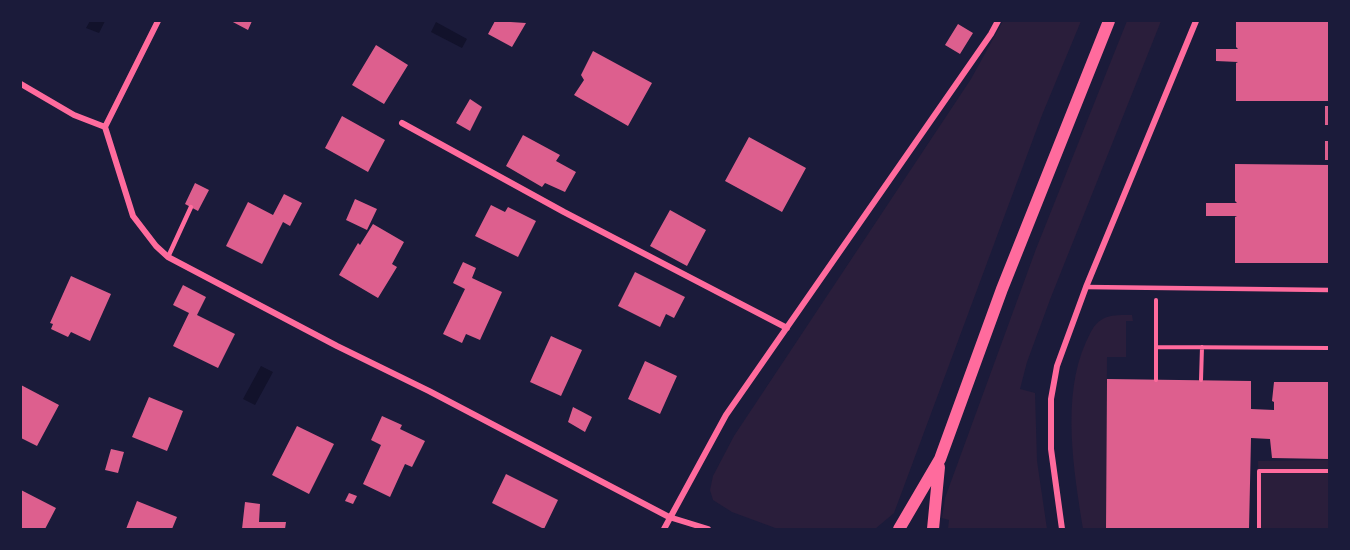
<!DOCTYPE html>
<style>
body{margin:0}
#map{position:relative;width:1350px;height:550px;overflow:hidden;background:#1b1b3a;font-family:"Fira Sans Condensed",sans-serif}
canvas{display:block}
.frame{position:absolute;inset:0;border:22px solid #1b1b3a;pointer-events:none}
</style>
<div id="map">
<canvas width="1350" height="550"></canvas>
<div class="frame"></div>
</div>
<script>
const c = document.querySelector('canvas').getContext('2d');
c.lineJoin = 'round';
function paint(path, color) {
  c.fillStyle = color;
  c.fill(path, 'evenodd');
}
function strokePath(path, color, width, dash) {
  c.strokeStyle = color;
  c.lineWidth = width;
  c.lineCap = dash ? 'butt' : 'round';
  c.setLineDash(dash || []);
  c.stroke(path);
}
paint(new Path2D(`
 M 1003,21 L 1081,21 L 1042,115 L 894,513 L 875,529 L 778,529 L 732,512 L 713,500 L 710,490 L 713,476 L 734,436 L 971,79 Z
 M 1127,21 L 1161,21 L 1051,297 L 1027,362 L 1020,389 L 1035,393 L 1037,461 L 1047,529 L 948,529 L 949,520 L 942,518 L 945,498 L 1036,249 Z
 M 1132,315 L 1133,321 L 1126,321 L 1126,357 L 1107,357 L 1106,529 L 1083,529 C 1074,472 1061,397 1086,342 C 1090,334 1093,325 1101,320 C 1110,314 1122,315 1132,315 Z
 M 1329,460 L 1329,528 L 1259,529 L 1258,461 Z`), '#2a1e3b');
paint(new Path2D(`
 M 90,21 L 105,21 L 99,33 L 86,28 Z
 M 436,22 L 467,39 L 462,48 L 431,32 Z
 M 261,366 L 273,372 L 255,405 L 243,399 Z`), '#12122b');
paint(new Path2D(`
 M 231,21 L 252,21 L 248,30 Z
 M 495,21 L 526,23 L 512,47 L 488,34 Z
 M 1236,21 L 1329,21 L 1329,101 L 1236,101 L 1236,63 L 1238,62 L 1216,61 L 1216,49 L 1238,49 L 1236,47 Z
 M 958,24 L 973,33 L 960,54 L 945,45 Z
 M 376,45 L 408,65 L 384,104 L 352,85 Z
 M 593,51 L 652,83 L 628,126 L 574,95 L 584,80 L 581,75 Z
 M 470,99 L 482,107 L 470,131 L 456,123 Z
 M 1325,106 L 1329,106 L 1329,125 L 1325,125 Z
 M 342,116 L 385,140 L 368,172 L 325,148 Z
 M 523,135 L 560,155 L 556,161 L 576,172 L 565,192 L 545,183 L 542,187 L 506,166 Z
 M 749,137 L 806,168 L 782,212 L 725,181 Z
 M 1325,141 L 1329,141 L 1329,160 L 1325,160 Z
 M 1235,164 L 1329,165 L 1329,263 L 1235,263 L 1235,217 L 1237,216 L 1206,216 L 1206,203 L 1237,203 L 1235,201 Z
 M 195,183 L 209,190 L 198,211 L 185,204 Z
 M 284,194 L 302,203 L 290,226 L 283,222 L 262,264 L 226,246 L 248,202 L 273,215 Z
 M 355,199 L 377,209 L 367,230 L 346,220 Z
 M 491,205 L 505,212 L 508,207 L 536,221 L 518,257 L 475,236 Z
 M 670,210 L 706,230 L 687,266 L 650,246 Z
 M 373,224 L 404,242 L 392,264 L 397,267 L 378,298 L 339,275 L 358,243 L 360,245 Z
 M 463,262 L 476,268 L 472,278 L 502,292 L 480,340 L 466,334 L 462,343 L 443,334 L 465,289 L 453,283 Z
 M 635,272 L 685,297 L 674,318 L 666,314 L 660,327 L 618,306 Z
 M 71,276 L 111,294 L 90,341 L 71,332 L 68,337 L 51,329 L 53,324 L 50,323 Z
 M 183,285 L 206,297 L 197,315 L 235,334 L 218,368 L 173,346 L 189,313 L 173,305 Z
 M 551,336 L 582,350 L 561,396 L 530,382 Z
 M 645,361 L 677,376 L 660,414 L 628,399 Z
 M 1107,379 L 1251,381 L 1251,409 L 1274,410 L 1274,402 L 1272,401 L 1274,382 L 1329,382 L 1329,459 L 1272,458 L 1270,439 L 1251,438 L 1249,529 L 1106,529 Z
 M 21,385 L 59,405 L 37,446 L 21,438 Z
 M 149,397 L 183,411 L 167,451 L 132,437 Z
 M 573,407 L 592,417 L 585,432 L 568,422 Z
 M 382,416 L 402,425 L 400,429 L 425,441 L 412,467 L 405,464 L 390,497 L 363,484 L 381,445 L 371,440 Z
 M 297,426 L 334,444 L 309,494 L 272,475 Z
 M 111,449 L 124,452 L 118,473 L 105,470 Z
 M 506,474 L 558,500 L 544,529 L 492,503 Z
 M 21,490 L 56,508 L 45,529 L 21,529 Z
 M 349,493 L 357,496 L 353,504 L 345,501 Z
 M 137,501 L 177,517 L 172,529 L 126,529 Z
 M 245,502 L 260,504 L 259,522 L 286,522 L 285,529 L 242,529 Z`), '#dd5f8e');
strokePath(new Path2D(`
 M 1156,300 L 1156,380
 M 1156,347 L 1329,348
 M 1201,380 L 1202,347
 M 1259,529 L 1259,471 L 1329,471`), '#ff6b9d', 4);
strokePath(new Path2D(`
 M 168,257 L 191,207
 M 1086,287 L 1329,290`), '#ff6b9d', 4.5);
strokePath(new Path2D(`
 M 21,84 L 74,115 L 105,127 L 158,21
 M 402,123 L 564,212 L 787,328
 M 105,127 L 133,216 L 156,246 L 168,257 L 337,346 L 429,391 L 669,517 L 708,529
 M 664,529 L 726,415 L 991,34 L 998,21
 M 1062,529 L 1051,449 L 1051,399 L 1057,366 L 1086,287 L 1196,21`), '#ff6b9d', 6);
strokePath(new Path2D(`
 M 899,529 L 940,459 L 1002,289 L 1109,21
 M 933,529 L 939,467`), '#ff6b9d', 12);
</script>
